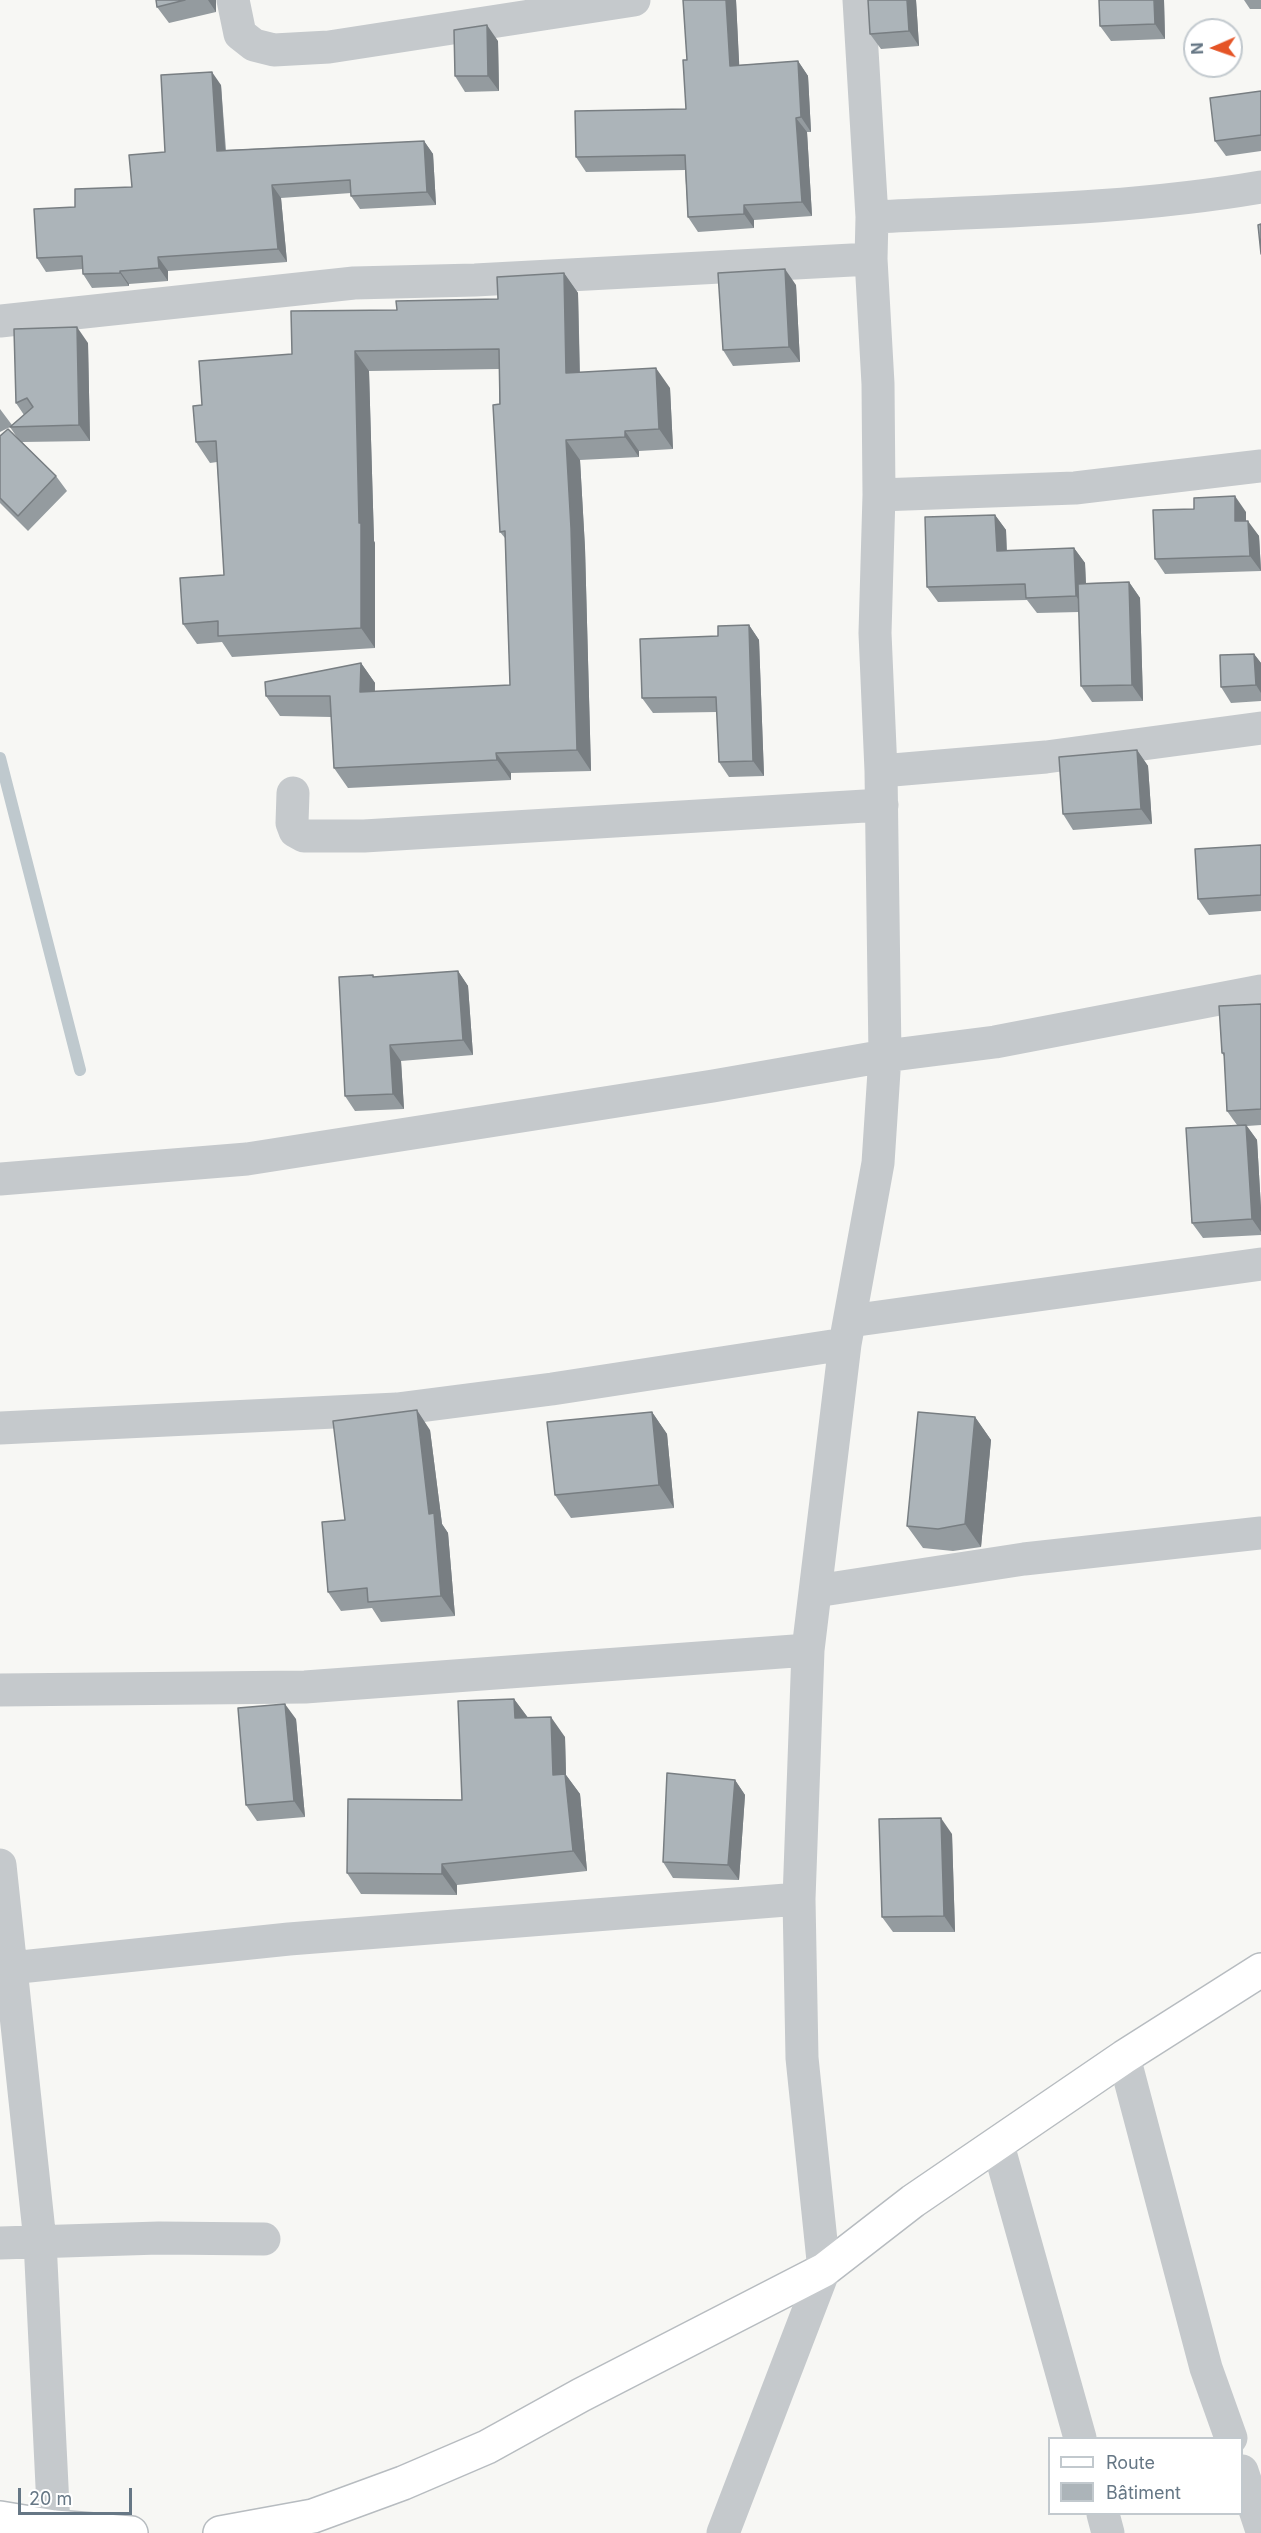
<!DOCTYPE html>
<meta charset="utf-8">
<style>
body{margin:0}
#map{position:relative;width:1261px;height:2533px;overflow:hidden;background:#f7f7f4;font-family:Inter,sans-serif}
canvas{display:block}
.legend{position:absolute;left:1048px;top:2437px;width:195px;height:78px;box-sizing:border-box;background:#fff;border:2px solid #c2c9ce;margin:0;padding:8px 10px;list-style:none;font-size:18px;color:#667785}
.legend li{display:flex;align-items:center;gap:12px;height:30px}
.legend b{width:30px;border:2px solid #c2c9ce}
.north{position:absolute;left:1183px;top:18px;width:60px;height:60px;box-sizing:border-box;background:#fff;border:2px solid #c2c9ce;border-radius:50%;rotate:268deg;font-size:16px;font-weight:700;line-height:24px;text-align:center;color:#667785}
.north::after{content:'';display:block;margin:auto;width:21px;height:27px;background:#e55426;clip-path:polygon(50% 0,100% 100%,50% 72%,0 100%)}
.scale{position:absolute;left:18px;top:2488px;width:114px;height:27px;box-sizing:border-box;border:3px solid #667785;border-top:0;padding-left:8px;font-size:18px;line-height:21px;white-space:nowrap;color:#667785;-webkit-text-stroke:4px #fff;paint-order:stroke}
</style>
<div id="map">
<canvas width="1261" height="2533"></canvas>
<ul class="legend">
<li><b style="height:8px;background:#fff"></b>Route</li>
<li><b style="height:16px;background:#acb4b9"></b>Bâtiment</li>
</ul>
<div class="north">N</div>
<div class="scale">20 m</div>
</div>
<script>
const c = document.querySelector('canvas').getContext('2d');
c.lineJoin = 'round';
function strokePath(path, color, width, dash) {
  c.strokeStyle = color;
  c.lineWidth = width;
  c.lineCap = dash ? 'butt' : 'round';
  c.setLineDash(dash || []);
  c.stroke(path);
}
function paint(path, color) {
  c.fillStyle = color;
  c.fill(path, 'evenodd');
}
strokePath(new Path2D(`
 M 0,758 L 80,1070`), '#bfc9ce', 12);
const secondary = new Path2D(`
 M 0,2518 L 54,2527 L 131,2533
 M 220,2533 L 313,2516 L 403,2483 L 487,2447 L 581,2395 L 824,2270 L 913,2201 L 1124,2057 L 1261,1970`);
strokePath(secondary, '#b7bcc0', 36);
strokePath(new Path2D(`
 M 233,0 L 240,34 L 254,45 L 274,50 L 329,47 L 634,0
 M 872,217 C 1002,211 1133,209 1261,187
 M 0,321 L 354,283 L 475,280 L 871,259
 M 879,495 L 1075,488 L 1261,466
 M 881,771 L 1046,757 L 1261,728
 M 293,793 L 292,823 L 295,831 L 304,836 L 364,836 L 882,805
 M 0,1179 L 247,1159 L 713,1086 L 885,1056 L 995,1042 L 1261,991
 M 850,1321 L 1261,1264
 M 0,1428 L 397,1409 L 552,1389 L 845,1344
 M 816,1591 L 1024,1559 L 1261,1533
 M 0,1690 L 305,1687 L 808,1650
 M 0,1865 L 40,2241 L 54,2527
 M 0,1969 L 289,1939 L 799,1899
 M 1124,2057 L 1206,2368 L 1231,2438
 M 998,2145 L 1080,2438
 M 0,2243 L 159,2238 L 264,2239
 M 1242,2471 L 1261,2528
 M 1103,2514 L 1108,2533
 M 723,2533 L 824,2270 L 802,2058 L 799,1899 L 808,1650 L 845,1344 L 878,1163 L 885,1056 L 881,771 L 875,633 L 879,495 L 878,384 L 871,259 L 872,217 L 859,0`), '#c5c9cc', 33);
strokePath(secondary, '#fff', 33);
paint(new Path2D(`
 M 156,0 L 216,0 L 216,12 L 169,23 L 157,7 Z
 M 683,0 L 736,0 L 739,65 L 798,61 L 808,76 L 811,132 L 807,132 L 812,216 L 754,220 L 754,228 L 698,232 L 688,217 L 685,170 L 586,172 L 576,157 L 686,109 L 687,60 Z
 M 916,0 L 919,46 L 881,49 L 870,34 Z
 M 1164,0 L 1165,39 L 1111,41 L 1100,26 Z
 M 1244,0 L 1261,0 L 1261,9 L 1250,9 Z
 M 498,41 L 499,91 L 465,92 L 455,76 Z
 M 221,85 L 226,150 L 424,141 L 433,154 L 436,205 L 360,209 L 351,196 L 351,193 L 281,198 L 287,262 L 168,271 L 168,281 L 129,284 L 129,286 L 92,288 L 83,274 L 83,269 L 46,272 L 37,258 L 75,207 L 132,187 L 165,152 Z
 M 1261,91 L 1261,151 L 1226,156 L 1215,141 Z
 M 564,273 L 578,293 L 580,372 L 670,388 L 673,449 L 639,451 L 639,457 L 580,460 L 585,548 L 591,771 L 511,773 L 511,780 L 348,788 L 334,768 L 331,717 L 280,716 L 266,696 L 361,663 L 375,683 L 375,692 L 510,685 L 505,538 L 500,532 L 499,369 L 369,371 L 374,541 L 375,543 L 375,648 L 232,657 L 222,642 L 197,644 L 183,624 L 224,575 L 217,462 L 210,463 L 196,442 L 202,405 L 292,354 L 397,310 L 498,299 Z
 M 796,285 L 800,362 L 733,366 L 723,350 Z
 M 88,343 L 90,441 L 22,442 L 56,476 L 67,491 L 28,531 L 0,503 L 0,436 L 18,439 L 10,427 L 0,432 L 0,409 L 12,425 L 24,415 L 16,403 Z
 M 1246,512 L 1246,521 L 1259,536 L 1261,571 L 1165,574 L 1155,559 Z
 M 995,515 L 1006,530 L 1007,551 L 1074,548 L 1085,563 L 1086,583 L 1129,582 L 1140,598 L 1143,701 L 1092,702 L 1081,686 L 1079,612 L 1037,613 L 1027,600 L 938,602 L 927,587 Z
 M 749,625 L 759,640 L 764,776 L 729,777 L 719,762 L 717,712 L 653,713 L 642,698 L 718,636 Z
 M 1254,654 L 1261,663 L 1261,701 L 1231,703 L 1221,687 Z
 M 1137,750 L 1148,766 L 1152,824 L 1073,830 L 1063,814 Z
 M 1261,845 L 1261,911 L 1209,915 L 1198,899 Z
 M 458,971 L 468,986 L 473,1055 L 401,1061 L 404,1109 L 355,1111 L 345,1096 L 373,975 L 374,977 Z
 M 1261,1004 L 1261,1125 L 1247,1126 L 1257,1140 L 1261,1208 L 1261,1235 L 1203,1238 L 1192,1223 L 1237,1125 L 1227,1111 L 1224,1056 L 1222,1053 Z
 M 652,1412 L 667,1434 L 674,1508 L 571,1518 L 555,1495 Z
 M 975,1417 L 991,1440 L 981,1547 L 953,1551 L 923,1548 L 907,1526 Z
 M 430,1430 L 442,1524 L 448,1533 L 455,1616 L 381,1622 L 372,1608 L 341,1611 L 328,1592 L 345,1520 Z
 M 514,1699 L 528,1718 L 565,1737 L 566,1775 L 580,1794 L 587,1871 L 457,1885 L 457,1895 L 361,1894 L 347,1873 L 462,1800 Z
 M 296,1719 L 305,1817 L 257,1821 L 246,1805 Z
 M 735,1780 L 745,1795 L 739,1880 L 673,1878 L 663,1862 Z
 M 952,1834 L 955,1932 L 893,1932 L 882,1917 Z`), '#949b9f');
paint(new Path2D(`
 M 208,0 L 216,0 L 216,12 Z
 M 726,0 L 736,0 L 740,80 L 730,66 Z
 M 907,0 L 916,0 L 919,46 L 909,31 Z
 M 1154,0 L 1164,0 L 1165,39 L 1155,24 Z
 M 487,25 L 498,41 L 499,91 L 488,76 Z
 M 798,61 L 808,76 L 811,132 L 801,117 Z
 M 212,72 L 221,85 L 226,164 L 217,151 Z
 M 796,118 L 807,132 L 812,216 L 802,202 Z
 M 424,141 L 433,154 L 436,205 L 427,192 Z
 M 272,185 L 281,198 L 287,262 L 278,249 Z
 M 744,205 L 754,220 L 754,228 L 744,214 Z
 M 158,257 L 168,271 L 168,281 L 159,268 Z
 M 785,269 L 796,285 L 800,362 L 789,347 Z
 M 120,271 L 129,284 L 129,286 L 120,273 Z
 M 564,273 L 578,293 L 580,393 L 566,373 Z
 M 77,327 L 88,343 L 90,441 L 79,425 Z
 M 355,351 L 369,371 L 374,541 L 375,543 L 375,648 L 361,628 L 359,523 Z
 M 656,368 L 670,388 L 673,449 L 659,429 Z
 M 625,431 L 639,451 L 639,457 L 625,437 Z
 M 566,440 L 580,460 L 585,548 L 591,771 L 577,750 Z
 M 1235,496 L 1246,512 L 1246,536 L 1235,521 Z
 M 995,515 L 1006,530 L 1007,567 L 997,551 Z
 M 1248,521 L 1259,536 L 1261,571 L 1250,556 Z
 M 1074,548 L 1085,563 L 1087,612 L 1076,596 Z
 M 1129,582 L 1140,598 L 1143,701 L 1132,685 Z
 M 749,625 L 759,640 L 764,776 L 753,761 Z
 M 1254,654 L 1261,663 L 1261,693 L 1256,685 Z
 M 361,663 L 375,683 L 374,712 L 360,692 Z
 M 1137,750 L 1148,766 L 1152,824 L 1141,809 Z
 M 496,753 L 511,773 L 511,780 L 497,760 Z
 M 458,971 L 468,986 L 473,1055 L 463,1040 Z
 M 390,1045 L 401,1061 L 404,1109 L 393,1094 Z
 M 1246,1125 L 1257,1140 L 1261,1208 L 1261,1232 L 1252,1219 Z
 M 417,1410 L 430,1430 L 442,1524 L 448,1533 L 455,1616 L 441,1596 L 429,1514 Z
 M 652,1412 L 667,1434 L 674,1508 L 659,1485 Z
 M 975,1417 L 991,1440 L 981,1547 L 965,1524 Z
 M 514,1699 L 529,1719 L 515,1718 Z
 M 285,1704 L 296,1719 L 305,1817 L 294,1801 Z
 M 551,1717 L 565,1737 L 566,1775 L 580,1794 L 587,1871 L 573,1851 L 553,1775 Z
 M 735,1780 L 745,1795 L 739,1880 L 728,1865 Z
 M 941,1818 L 952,1834 L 955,1932 L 944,1916 Z
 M 442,1864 L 457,1885 L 457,1895 L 442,1874 Z`), '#787e82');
const building = new Path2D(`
 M 156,0 L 185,0 L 157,7 Z
 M 683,0 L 726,0 L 730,66 L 798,61 L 801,117 L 796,118 L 802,202 L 744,205 L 744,214 L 688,217 L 685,155 L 576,157 L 575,111 L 686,109 L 683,60 L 687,60 Z
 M 868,0 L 907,0 L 909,31 L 870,34 Z
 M 1099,0 L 1154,0 L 1155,24 L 1100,26 Z
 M 487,25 L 488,76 L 455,76 L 454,30 Z
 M 212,72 L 217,151 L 424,141 L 427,192 L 351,196 L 350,180 L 272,185 L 278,249 L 158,257 L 159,268 L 120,271 L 120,273 L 83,274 L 82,256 L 37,258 L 34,209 L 75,207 L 75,189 L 132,187 L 129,155 L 165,152 L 161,75 Z
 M 1261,91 L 1261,135 L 1215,141 L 1210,98 Z
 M 1261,224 L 1261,254 L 1258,225 Z
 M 785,269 L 789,347 L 723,350 L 718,273 Z
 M 564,273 L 566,373 L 656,368 L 659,429 L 625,431 L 625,437 L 566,440 L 571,528 L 577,750 L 496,753 L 497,760 L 334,768 L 330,696 L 266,696 L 265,682 L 361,663 L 360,692 L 510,685 L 505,531 L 500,532 L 493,405 L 500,404 L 499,349 L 355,351 L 359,523 L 361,523 L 361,628 L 218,636 L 218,621 L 183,624 L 180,578 L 224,575 L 216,441 L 196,442 L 193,406 L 202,405 L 199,361 L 292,354 L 291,311 L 397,310 L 396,301 L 498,299 L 497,277 Z
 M 77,327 L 79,425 L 10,427 L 33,407 L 27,398 L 16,403 L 14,329 Z
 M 8,429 L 56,476 L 18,516 L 0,498 L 0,436 Z
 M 1235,496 L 1235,521 L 1248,521 L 1250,556 L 1155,559 L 1153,510 L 1194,509 L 1194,498 Z
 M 995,515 L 997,551 L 1074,548 L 1076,596 L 1026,598 L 1025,584 L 927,587 L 925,517 Z
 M 1129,582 L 1132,685 L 1081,686 L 1078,584 Z
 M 749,625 L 753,761 L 719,762 L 716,697 L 642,698 L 640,639 L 718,636 L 718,626 Z
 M 1254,654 L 1256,685 L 1221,687 L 1220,655 Z
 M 1137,750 L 1141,809 L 1063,814 L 1059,757 Z
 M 1261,845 L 1261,895 L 1198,899 L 1195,849 Z
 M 458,971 L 463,1040 L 390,1045 L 393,1094 L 345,1096 L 339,977 L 373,975 L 373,977 Z
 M 1261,1004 L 1261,1109 L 1227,1111 L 1224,1053 L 1222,1053 L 1219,1006 Z
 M 1246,1125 L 1252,1219 L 1192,1223 L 1186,1128 Z
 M 417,1410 L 429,1514 L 434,1513 L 441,1596 L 368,1602 L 367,1588 L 328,1592 L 322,1522 L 345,1520 L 333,1421 Z
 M 652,1412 L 659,1485 L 555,1495 L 547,1422 Z
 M 918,1412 L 975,1417 L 965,1524 L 938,1529 L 907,1526 Z
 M 514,1699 L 515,1718 L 551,1717 L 553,1775 L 565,1774 L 573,1851 L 442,1864 L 442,1874 L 347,1873 L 348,1799 L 462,1800 L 458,1701 Z
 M 285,1704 L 294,1801 L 246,1805 L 238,1708 Z
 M 667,1773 L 735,1780 L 728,1865 L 663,1862 Z
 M 941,1818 L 944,1916 L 882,1917 L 879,1819 Z`);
paint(building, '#acb4b9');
strokePath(building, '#787e82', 1.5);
</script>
